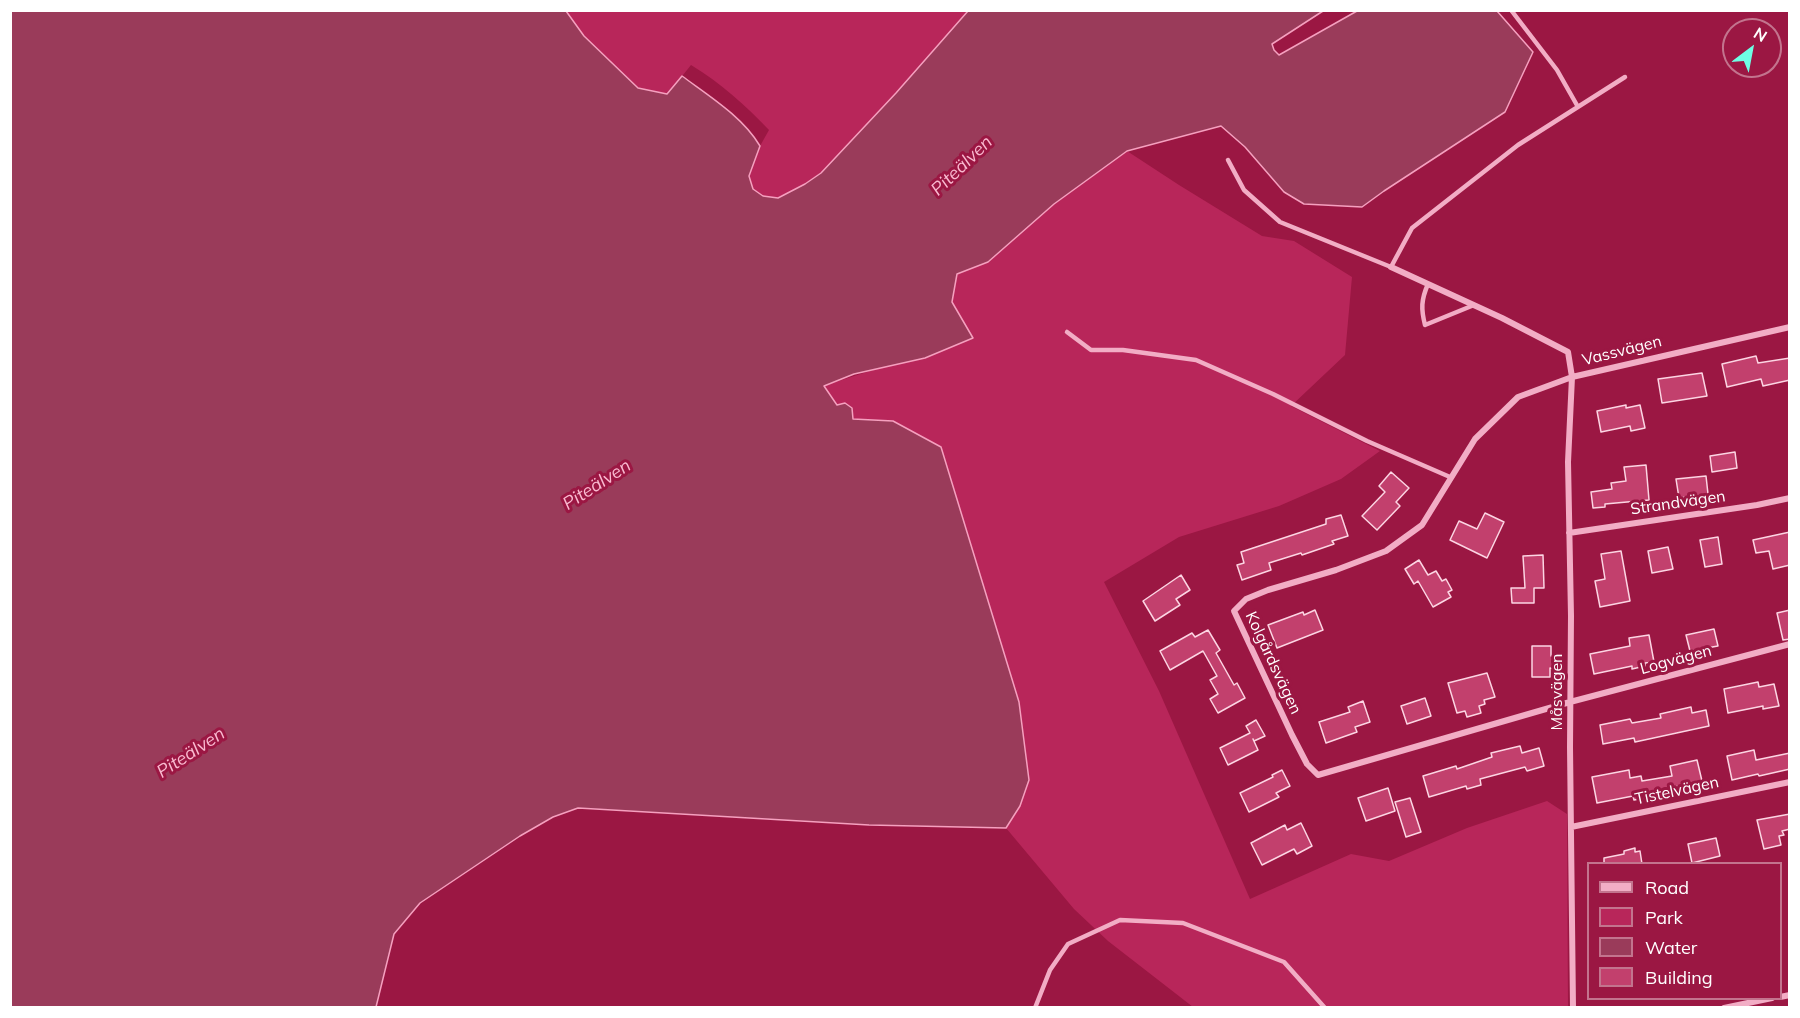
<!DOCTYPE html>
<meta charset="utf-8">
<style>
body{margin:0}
#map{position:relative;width:1800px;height:1018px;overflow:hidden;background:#9b1743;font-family:Mulish,sans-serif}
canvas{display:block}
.frame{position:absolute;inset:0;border:12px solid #fff;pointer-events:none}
.legend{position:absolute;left:1587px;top:862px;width:195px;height:138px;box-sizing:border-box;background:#9b1743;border:2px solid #c3748e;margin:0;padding:8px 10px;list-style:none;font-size:18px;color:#fff}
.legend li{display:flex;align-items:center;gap:12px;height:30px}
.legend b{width:30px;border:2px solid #c3748e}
.north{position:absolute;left:1722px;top:18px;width:60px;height:60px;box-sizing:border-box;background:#9b1743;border:2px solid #c3748e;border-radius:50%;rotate:32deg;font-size:16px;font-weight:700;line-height:24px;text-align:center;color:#fff}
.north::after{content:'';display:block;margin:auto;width:21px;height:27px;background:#6effe4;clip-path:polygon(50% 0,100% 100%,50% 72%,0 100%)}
</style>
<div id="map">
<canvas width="1800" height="1018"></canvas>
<div class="frame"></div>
<ul class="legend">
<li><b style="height:8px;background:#f2adc5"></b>Road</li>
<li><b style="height:16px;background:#b8265a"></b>Park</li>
<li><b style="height:16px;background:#9a3b5a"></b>Water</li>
<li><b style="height:16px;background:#c2406d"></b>Building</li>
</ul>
<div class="north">N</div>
</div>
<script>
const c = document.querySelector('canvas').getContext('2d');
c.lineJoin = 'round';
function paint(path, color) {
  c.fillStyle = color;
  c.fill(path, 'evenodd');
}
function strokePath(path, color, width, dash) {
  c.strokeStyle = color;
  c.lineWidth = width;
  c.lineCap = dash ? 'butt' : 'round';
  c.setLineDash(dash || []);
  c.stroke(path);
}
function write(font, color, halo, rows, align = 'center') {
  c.font = font + ' Mulish,sans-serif';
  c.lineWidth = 6;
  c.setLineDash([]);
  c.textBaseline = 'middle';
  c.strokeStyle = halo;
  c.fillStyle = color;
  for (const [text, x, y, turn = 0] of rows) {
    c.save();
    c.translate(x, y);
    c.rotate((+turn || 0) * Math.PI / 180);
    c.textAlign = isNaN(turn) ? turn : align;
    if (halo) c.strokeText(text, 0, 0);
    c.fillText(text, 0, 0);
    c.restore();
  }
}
paint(new Path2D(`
 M 566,11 L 968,11 L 896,93 L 821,173 L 805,184 L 778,198 L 763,196 L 753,189 L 749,176 L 760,146 L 769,130 C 745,105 721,83 691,65 L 667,95 L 638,88 L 584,36 Z
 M 1127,151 L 1179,185 L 1262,236 L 1294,241 L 1352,277 L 1345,355 L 1291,406 L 1380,451 L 1341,479 L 1279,506 L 1179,537 L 1104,582 L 1159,691 L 1250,899 L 1351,854 L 1389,861 L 1467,828 L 1547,801 L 1567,814 L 1568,1007 L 1193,1007 L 1108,941 L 1074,909 L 1006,828 L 1020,806 L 893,422 L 853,419 L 838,405 L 823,386 L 973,338 L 952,302 L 957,274 L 988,262 L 1054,204 Z`), '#b8265a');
const water = new Path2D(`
 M 10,11 L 566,11 L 584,36 L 638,88 L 667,94 L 682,76 C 709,96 743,117 760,146 L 749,176 L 753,189 L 763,196 L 778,198 L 805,184 L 821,173 L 896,93 L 968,11 L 1323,11 L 1272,44 L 1274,50 L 1279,55 L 1357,11 L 1497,11 L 1533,52 L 1505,112 L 1384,191 L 1362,207 L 1304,204 L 1284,192 L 1245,147 L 1221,126 L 1127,151 L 1054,204 L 988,262 L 957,274 L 952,302 L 973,338 L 925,358 L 854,374 L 824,386 L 837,405 L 845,403 L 852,408 L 853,419 L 893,421 L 941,447 L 1019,702 L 1029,780 L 1020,806 L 1006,828 L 869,825 L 578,808 L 553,817 L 520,836 L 420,903 L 394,934 L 376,1007 L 11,1008 Z`);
paint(water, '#9a3b5a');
strokePath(water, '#f5a0bf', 1.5);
const building = new Path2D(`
 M 1756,356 L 1758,363 L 1790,358 L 1790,380 L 1763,386 L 1761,379 L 1727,387 L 1722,364 Z
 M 1702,373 L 1707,396 L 1662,403 L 1658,379 Z
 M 1626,405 L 1626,408 L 1640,405 L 1645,428 L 1631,431 L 1630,426 L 1601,432 L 1597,411 Z
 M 1735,452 L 1737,468 L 1712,472 L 1710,456 Z
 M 1646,465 L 1649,500 L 1605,504 L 1605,507 L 1593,508 L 1591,492 L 1612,489 L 1611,483 L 1626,481 L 1624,467 Z
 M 1391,472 L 1409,488 L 1396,502 L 1400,506 L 1377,530 L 1362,516 L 1385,492 L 1379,486 Z
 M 1706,476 L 1708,494 L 1679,498 L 1676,479 Z
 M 1485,513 L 1504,522 L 1487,558 L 1450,540 L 1459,521 L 1477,529 Z
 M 1341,515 L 1348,536 L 1332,541 L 1334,544 L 1302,555 L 1301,553 L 1269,563 L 1271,570 L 1242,580 L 1237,565 L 1244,563 L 1241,552 L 1326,524 L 1326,519 Z
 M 1790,532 L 1790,565 L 1773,569 L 1769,551 L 1756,553 L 1753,540 Z
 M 1718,537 L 1722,564 L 1705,567 L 1700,540 Z
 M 1668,547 L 1673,569 L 1652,573 L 1648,551 Z
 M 1621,551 L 1630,601 L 1600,607 L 1595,581 L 1605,579 L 1601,554 Z
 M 1543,555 L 1544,588 L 1534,588 L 1534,603 L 1512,603 L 1511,588 L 1525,588 L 1523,556 Z
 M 1419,560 L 1428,575 L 1436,571 L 1442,581 L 1446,579 L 1452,590 L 1448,592 L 1451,597 L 1433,607 L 1418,581 L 1414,584 L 1405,569 Z
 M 1181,575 L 1190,590 L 1176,599 L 1180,605 L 1155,621 L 1143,601 Z
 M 1315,610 L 1323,630 L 1277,648 L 1268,625 L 1303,612 L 1304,615 Z
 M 1790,610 L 1790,639 L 1783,640 L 1777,613 Z
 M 1714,629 L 1718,646 L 1690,651 L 1686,635 Z
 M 1208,630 L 1220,650 L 1216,653 L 1234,685 L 1237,683 L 1245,698 L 1218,713 L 1210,699 L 1218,694 L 1210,680 L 1217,676 L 1203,651 L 1170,670 L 1160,651 L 1192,633 L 1195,637 Z
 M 1649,635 L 1654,662 L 1645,663 L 1645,666 L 1632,669 L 1632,666 L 1594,674 L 1590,654 L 1630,646 L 1629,638 Z
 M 1532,646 L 1551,646 L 1551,656 L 1555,656 L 1555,669 L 1550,668 L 1550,677 L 1532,677 Z
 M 1487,673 L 1495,697 L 1484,700 L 1485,704 L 1479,706 L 1481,713 L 1467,717 L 1465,711 L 1457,713 L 1448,683 Z
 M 1758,682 L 1759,687 L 1774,684 L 1779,706 L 1763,709 L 1763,706 L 1728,713 L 1724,689 Z
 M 1425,698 L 1431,716 L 1407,724 L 1401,706 Z
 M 1363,701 L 1370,722 L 1355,727 L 1357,732 L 1326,743 L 1319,722 L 1350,712 L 1348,707 Z
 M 1691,707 L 1692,713 L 1706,710 L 1709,726 L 1635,742 L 1634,738 L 1603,744 L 1600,725 L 1630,719 L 1632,723 L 1661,718 L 1660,714 Z
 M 1256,720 L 1265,736 L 1254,741 L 1253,739 L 1258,750 L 1228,765 L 1220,748 L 1250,733 L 1246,726 Z
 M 1520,746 L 1522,753 L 1539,748 L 1544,766 L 1527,771 L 1525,767 L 1480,779 L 1481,785 L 1467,789 L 1466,786 L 1429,797 L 1423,776 L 1456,766 L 1457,769 L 1492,757 L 1491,753 Z
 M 1754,750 L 1756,760 L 1790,753 L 1790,769 L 1759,776 L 1758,774 L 1732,780 L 1727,756 Z
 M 1697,760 L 1702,781 L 1665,789 L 1666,795 L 1634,800 L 1633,796 L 1597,803 L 1592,777 L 1629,770 L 1630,778 L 1641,776 L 1642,781 L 1672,776 L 1670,766 Z
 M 1282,770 L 1290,786 L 1276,793 L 1279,797 L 1249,812 L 1240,793 L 1273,777 L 1272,775 Z
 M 1388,788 L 1395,811 L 1366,821 L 1358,798 Z
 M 1410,798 L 1421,832 L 1406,837 L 1395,802 Z
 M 1790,814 L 1790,829 L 1782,831 L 1784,835 L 1779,836 L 1781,845 L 1764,849 L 1757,820 Z
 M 1301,823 L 1312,846 L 1297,854 L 1294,849 L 1262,865 L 1251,843 L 1285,825 L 1287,830 Z
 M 1716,838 L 1720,856 L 1692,863 L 1688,844 Z
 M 1635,848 L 1635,852 L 1640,851 L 1642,864 L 1604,864 L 1604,858 L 1624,854 L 1624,851 Z`);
paint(building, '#c2406d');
strokePath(building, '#fcd5e3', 1.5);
strokePath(new Path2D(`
 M 1511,10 L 1557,70 L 1578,107
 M 1228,160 L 1244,190 L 1280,222 L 1391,267 L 1412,228 L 1518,145 L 1625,77
 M 1428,284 C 1421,300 1421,309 1425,325 L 1474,305
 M 1067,332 L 1091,350 L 1123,350 L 1196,360 L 1273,394 L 1367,441 L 1450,477
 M 1035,1008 L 1050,970 L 1068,944 L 1120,920 L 1183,923 L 1284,962 L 1325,1008`), '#f2adc5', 4.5);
strokePath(new Path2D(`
 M 1391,267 L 1502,318 L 1568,352 L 1572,377 L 1568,462 L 1571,616 L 1570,747 L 1573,1008
 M 1790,327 L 1572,377 L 1518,397 L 1475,439 L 1422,525 L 1386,551 L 1336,570 L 1268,590 L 1246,599 L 1234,611 L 1292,735 L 1307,764 L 1318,775 L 1570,702 L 1790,644
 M 1569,533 L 1757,505 L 1790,498
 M 1571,827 L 1790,782
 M 1780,997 L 1790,995
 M 1724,1008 L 1772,998`), '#f2adc5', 6);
write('16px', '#fff', '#9b1743', [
 ["Vassvägen",1622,351,-14],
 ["Strandvägen",1678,503,-8],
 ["Logvägen",1676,660,-15],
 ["Kolgårdsvägen",1273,663,65],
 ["Måsvägen",1557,692,-90],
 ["Tistelvägen",1677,791,-12]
]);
write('italic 18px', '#f9bad0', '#9b1743', [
 ["Piteälven",962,166,-44],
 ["Piteälven",597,485,-33],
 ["Piteälven",191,753,-33]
]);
</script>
